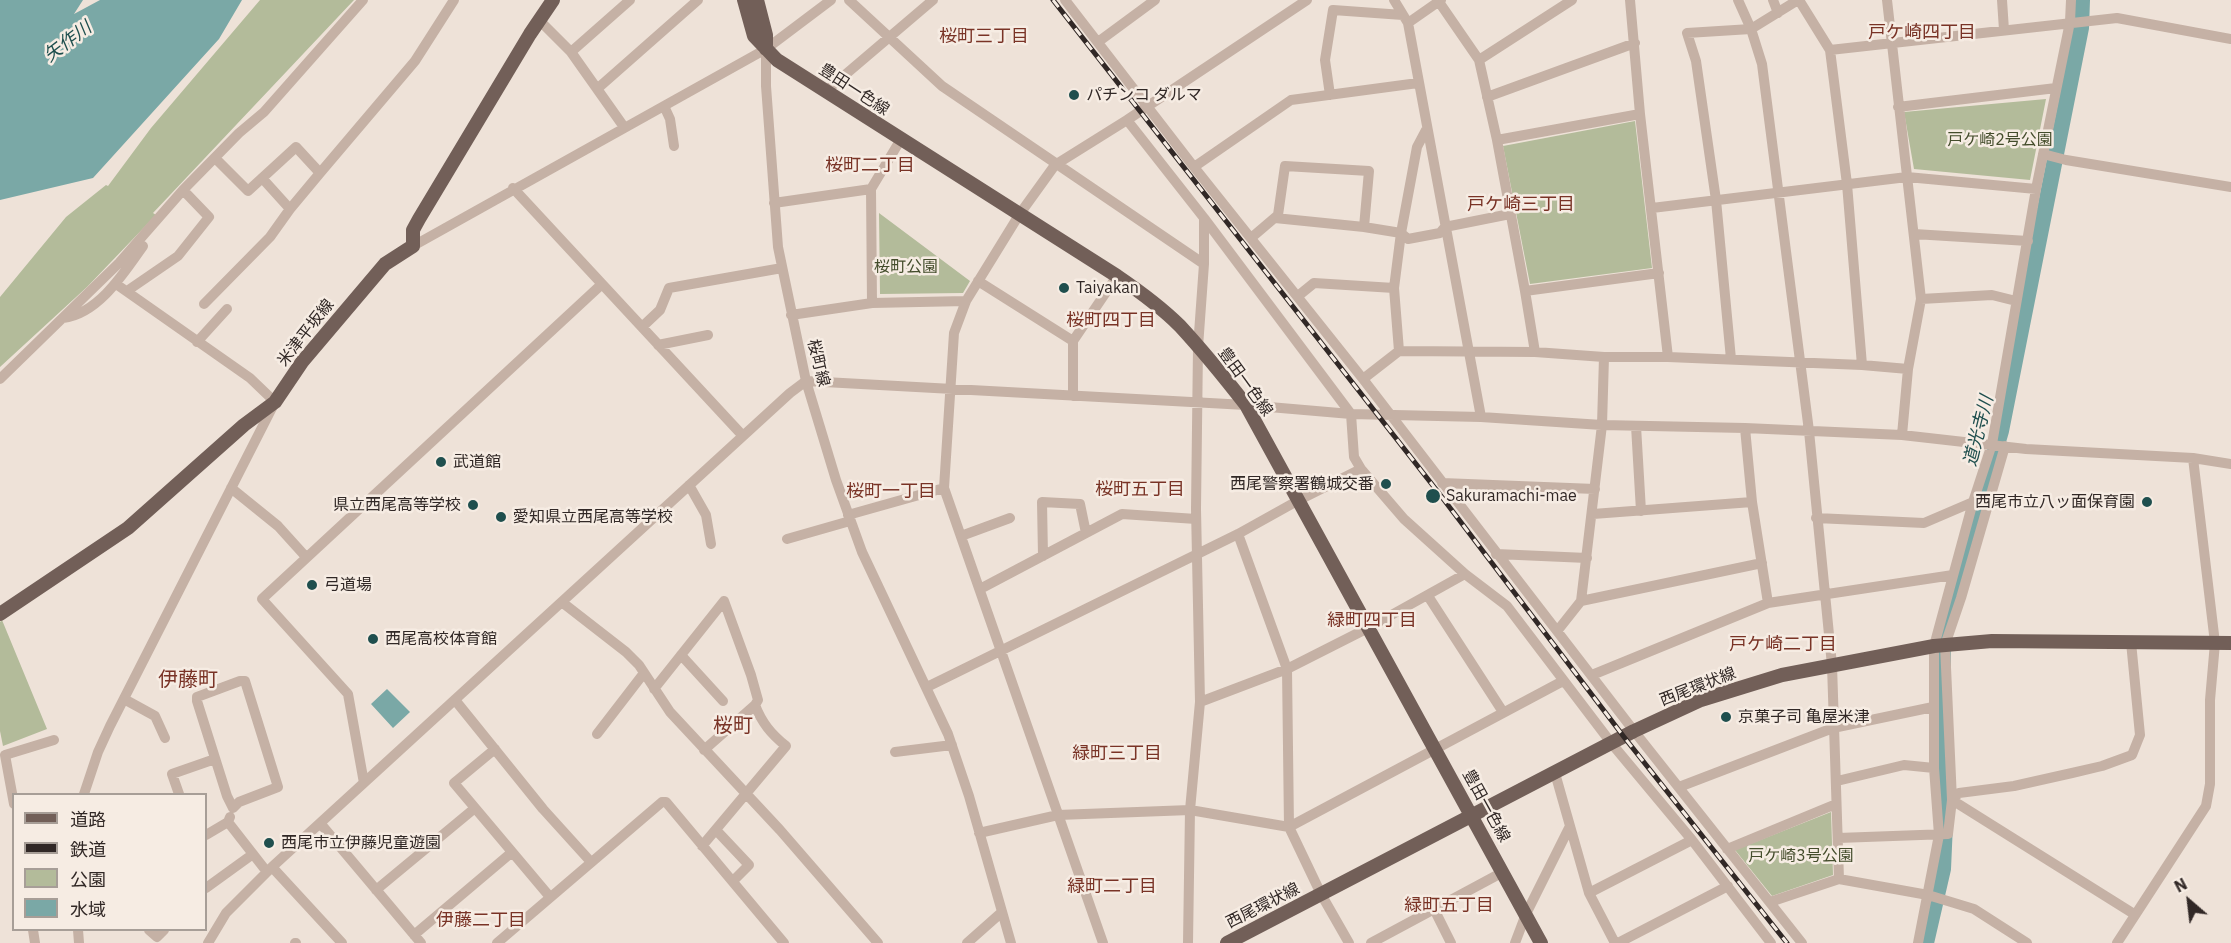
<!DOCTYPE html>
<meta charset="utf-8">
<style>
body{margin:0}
#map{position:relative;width:2231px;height:943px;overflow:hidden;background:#eee2d8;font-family:"IBM Plex Sans","Noto Sans JP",sans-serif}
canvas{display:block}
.legend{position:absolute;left:12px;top:793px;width:195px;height:138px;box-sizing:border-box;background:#f6ece3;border:2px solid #a79e97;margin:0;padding:8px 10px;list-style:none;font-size:18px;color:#312826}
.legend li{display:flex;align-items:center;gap:12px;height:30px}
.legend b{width:30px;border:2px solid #a79e97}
.north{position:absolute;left:2159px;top:871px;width:60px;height:60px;-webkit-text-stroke:4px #f6ece3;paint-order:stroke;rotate:332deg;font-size:16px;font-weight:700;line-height:24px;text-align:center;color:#312826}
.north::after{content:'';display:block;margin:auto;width:21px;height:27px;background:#312826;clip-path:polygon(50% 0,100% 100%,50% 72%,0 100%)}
</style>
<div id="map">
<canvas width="2231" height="943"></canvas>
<ul class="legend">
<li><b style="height:8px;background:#725f58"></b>道路</li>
<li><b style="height:8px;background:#312826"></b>鉄道</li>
<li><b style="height:16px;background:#b3bb9a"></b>公園</li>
<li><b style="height:16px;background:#7aa8a6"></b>水域</li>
</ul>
<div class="north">N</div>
</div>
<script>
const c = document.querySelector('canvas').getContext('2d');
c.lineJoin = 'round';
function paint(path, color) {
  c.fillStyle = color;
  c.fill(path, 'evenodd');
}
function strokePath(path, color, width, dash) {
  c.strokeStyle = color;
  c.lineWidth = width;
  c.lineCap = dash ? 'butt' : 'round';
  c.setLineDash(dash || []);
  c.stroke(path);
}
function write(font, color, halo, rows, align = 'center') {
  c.font = font + ' "IBM Plex Sans","Noto Sans JP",sans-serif';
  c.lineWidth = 5;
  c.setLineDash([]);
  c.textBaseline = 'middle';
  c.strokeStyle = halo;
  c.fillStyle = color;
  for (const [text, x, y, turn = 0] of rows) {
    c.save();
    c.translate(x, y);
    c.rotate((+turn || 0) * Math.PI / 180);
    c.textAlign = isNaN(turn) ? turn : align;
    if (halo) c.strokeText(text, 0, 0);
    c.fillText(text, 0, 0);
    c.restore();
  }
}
paint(new Path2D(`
 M 260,0 L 354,0 L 153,213 L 156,215 L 87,287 L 0,367 L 0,297 L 66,217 L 106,185 L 108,186 L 151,128 Z
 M 2046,99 L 2030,180 L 1914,169 L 1904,112 Z
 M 1635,121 L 1652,268 L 1530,284 L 1503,146 Z
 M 879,213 L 970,281 L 963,293 L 880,294 Z
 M 2,620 L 47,729 L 3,746 L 0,731 L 0,622 Z
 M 1831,812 L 1833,875 L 1772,896 L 1735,850 Z`), '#b3bb9a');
paint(new Path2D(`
 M 0,0 L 83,0 L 74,14 L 100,0 L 242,0 L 219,39 L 93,178 L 0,200 Z
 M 387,689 L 410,712 L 393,728 L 371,704 Z`), '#7aa8a6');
strokePath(new Path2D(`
 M 1926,943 L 1943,869 L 1946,801 L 1942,758 L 1943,629 L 2001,431 L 2081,28 L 2082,0`), '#7aa8a6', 16);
strokePath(new Path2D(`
 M 849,0 L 942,86 L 1204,264
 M 1065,0 L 1194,167 L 1363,379 L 1634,731 L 1802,943
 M 1394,0 L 1408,23 L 1481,417
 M 1630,0 L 1640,114 L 1668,357
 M 1738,0 L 1751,29 L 1762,64 L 1809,431 L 1832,665 L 1839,879
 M 1773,0 L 1778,13
 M 1799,0 L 1830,50 L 1847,184 L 1862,365
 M 1887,0 L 1921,299 L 1908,369 L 1902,435
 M 2002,0 L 2004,30
 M 1439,2 L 1479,60 L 1497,140 L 1525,291 L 1535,352
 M 539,20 L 571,52 L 624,127
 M 1408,23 L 1441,0
 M 1098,42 L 1155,0
 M 766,49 L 766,86 L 778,247 L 806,381 L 836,480 L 862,552 L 948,734 L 969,796 L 1011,943
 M 1830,50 L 2117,18 L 2231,39
 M 571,52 L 630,0
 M 1479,60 L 1572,0
 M 597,89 L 698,0
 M 826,91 L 933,0
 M 1330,95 L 1325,60 L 1333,10 L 1403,15
 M 1487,97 L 1635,43
 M 664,106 L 670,119 L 674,146
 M 1898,107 L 2056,88
 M 1127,120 L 1204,218 L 1351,414
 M 1497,140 L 1640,114
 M 2043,154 L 2066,160 L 2231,187
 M 215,158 L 248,191 L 296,147 L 320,173 L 415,61 L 454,0
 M 1194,167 L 1291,100 L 1418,83
 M 262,178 L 290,209 L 320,173
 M 513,188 L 743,436
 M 774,203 L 871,189
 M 1652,208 L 1907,177 L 2036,189
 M 1364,227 L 1401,233 L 1408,239 L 1440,233 L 1445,227 L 1510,214
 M 1914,234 L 2028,241
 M 1251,238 L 1278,215 L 1285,166 L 1369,171 L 1364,227 L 1275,218
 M 413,246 L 766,49 L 831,0
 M 978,281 L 1073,341
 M 127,291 L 178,256 L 209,217 L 183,190
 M 1525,291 L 1659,273
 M 1298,296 L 1314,283 L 1394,288
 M 1921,299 L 1992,295 L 2016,301
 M 872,303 L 871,189 L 901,139
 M 204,304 L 270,237 L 290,209
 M 791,315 L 872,303 L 966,301
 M 63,318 C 98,314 124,273 143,246
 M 642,327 L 660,310 L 669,288 L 782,268
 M 197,342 L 227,309
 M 658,345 L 708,335
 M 1399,351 L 1394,288 L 1401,233 L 1417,147 L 1426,130
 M 1731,359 L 1716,200 L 1696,61 L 1687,33 L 1751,29 L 1798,0
 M 0,379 L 119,263 L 183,190 L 239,133 L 264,112 L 363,0
 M 1363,379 L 1399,351 L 1535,352 L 1604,357 L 1668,357 L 1862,365 L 1908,369
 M 1073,396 L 1073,341 L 1117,276
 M 1636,426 L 1641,511
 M 1745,428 L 1752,502 L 1768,603
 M 2005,446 L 1961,598 L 1945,645 L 1952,800 L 2134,914
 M 1361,469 L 1404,519 L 1465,574 L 1507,606 L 1612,744 L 1692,840 L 1771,943
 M 1442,483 L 1595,489
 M 689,485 L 706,515 L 711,544
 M 231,488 L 278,526 L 306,557
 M 1593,514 L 1752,502
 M 848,515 L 944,488
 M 1816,518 L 1924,523 L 1973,502
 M 1238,534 L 1287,669 L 1289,827 L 1321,894 L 1349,943
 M 961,536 L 1010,518
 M 787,539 L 850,521
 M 1496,554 L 1587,558
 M 1043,556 L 1042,502 L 1080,504 L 1086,533
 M 980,589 L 1122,514 L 1196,519
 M 1428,596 L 1503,712
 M 1581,601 L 1762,563
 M 563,603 L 626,652 L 639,665 L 670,712 L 780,830 L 878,943
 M 1558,630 L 1581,601 L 1602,425 L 1604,357
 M 681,655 L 723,701
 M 1592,675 L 1768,603 L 1953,575
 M 240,681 L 245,681 L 278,787 L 239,802 L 233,808 L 227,796 L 197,701 L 197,697 Z
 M 927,687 L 1238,534 L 1299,500 L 1361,469 L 1354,457 L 1351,414 L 1481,417 L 1602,425 L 1745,428 L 1902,435 L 2026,449 L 2193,458 L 2231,464
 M 654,689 L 724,601 L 751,675 L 758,700 L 755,705 C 762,723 771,734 786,746 L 702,846
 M 124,699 L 155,716 L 165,738
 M 455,700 L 543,809 L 591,862
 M 1200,702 L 1287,669 L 1368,628 L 1465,574
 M 597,734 L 644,673
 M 495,749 L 454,783 L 550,897
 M 704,750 L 755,705
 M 895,752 L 952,745
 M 1555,773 L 1589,893 L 1615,943
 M 1837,781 L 1904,765 L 1934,768
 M 364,783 L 348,694 L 262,599 L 602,284
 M 1679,787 L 1833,728 L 1933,707
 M 84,794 L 98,752 L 110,726 L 275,402 L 250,378 L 116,284
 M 179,794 L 172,774 L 215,759
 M 14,804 L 5,755 L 54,740
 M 228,822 L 267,872
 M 320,823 L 421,943
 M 716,830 L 749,865 L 733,881
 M 979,833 L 1058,815 L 1190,810 L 1289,827 L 1563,681
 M 206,835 L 228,822 L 230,817
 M 1838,838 L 1948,834 L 1952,800 L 1959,793 L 2014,786 L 2072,773 L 2102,766 L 2132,755 L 2140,735 L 2131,642
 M 1727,849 L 1836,804
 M 272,867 L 342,943
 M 206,888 L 253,854
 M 376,890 L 475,808
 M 1589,893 L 1692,840
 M 1770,902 L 1839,879 L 1928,895 L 1974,909 L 2027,943
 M 1434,909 L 1451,943
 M 33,930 L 35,943
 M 78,930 L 79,943
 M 149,930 L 157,937 L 164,930
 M 414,935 L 511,853
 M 208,943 L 226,913 L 272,867 L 790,393 L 806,381 L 1246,405 L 1351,414
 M 295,943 L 296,943
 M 497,943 L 662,802 L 666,802 L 784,943
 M 967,943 L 1002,912
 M 1103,943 L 944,488 L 954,333 L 966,301 L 1019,215 L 1055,165 L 1127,120 L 1307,0
 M 1188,943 L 1190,810 L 1200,702 L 1196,509 L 1198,347 L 1204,264 L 1204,218
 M 1371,943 L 1503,872
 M 1515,943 L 1526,914 L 1569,828
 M 1618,943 L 1728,886
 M 1918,943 L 1939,835 L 1934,768 L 1934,646 L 1973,502 L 1992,444 L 2036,189 L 2070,22 L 2071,0
 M 2117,943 L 2206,806 L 2210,784 L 2210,700 L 2215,643 L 2193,458`), '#c5b1a5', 10);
strokePath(new Path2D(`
 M 744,0 L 754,36 L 777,60 L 1117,276 C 1139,291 1161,307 1180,326 C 1203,351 1225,378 1246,405 L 1541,943
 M 757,0 L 766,35 L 766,49
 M 0,614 L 128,528 L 244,425 L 275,402 L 302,362 L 385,264 L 413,246 L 413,230 L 419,219 L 530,34 L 553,0
 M 1227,943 L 1634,731 L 1701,700 L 1782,675 L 1934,646 L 1992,641 L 2231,643`), '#725f58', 14);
const rail = new Path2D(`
 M 1053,0 L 1438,492 L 1624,737 L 1787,943`);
strokePath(rail, '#312826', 5);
strokePath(rail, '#f6ece3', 3, [9]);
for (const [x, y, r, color] of [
 [1074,95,6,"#1f4f4e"],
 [1064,288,6,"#1f4f4e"],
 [441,462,6,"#1f4f4e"],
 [1386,484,6,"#1f4f4e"],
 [1433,496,8,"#1f4f4e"],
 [2147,502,6,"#1f4f4e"],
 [473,505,6,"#1f4f4e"],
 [501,517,6,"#1f4f4e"],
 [312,585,6,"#1f4f4e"],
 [373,639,6,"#1f4f4e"],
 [1726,717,6,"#1f4f4e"],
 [269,843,6,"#1f4f4e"]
]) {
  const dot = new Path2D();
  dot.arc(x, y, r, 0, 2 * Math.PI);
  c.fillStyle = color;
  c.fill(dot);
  strokePath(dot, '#f6ece3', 2);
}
write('16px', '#312826', '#f6ece3', [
 ["豊田一色線",854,90,33],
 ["米津平坂線",306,333,-52],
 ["桜町線",818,363,76],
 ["豊田一色線",1245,382,54],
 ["西尾環状線",1698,687,-21],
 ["豊田一色線",1486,806,61],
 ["西尾環状線",1263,906,-27]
]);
write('16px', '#312826', '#f6ece3', [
 ["パチンコ ダルマ",1086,95],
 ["Taiyakan",1076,288],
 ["武道館",453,462],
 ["西尾警察署鶴城交番",1374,484,"right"],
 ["Sakuramachi-mae",1446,496],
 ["西尾市立八ッ面保育園",2135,502,"right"],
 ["県立西尾高等学校",461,505,"right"],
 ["愛知県立西尾高等学校",513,517],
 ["弓道場",324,585],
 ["西尾高校体育館",385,639],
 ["京菓子司 亀屋米津",1738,717],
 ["西尾市立伊藤児童遊園",281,843]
], 'left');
write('16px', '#444d2c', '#f6ece3', [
 ["戸ケ崎2号公園",2000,140],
 ["桜町公園",906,267],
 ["戸ケ崎3号公園",1801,856]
]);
write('18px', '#793326', '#f6ece3', [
 ["戸ケ崎四丁目",1922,33],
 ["桜町三丁目",984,37],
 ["桜町二丁目",870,166],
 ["戸ケ崎三丁目",1521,205],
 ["桜町四丁目",1111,321],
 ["桜町五丁目",1140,490],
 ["桜町一丁目",891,492],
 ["緑町四丁目",1372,621],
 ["戸ケ崎二丁目",1783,645],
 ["緑町三丁目",1117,754],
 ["緑町二丁目",1112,887],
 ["緑町五丁目",1449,906],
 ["伊藤二丁目",481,921]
]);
write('italic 18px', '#1f4f4e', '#f6ece3', [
 ["矢作川",68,42,-37],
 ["道光寺川",1979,431,-76]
]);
write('20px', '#793326', '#f6ece3', [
 ["伊藤町",188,680],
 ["桜町",733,726]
]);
</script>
